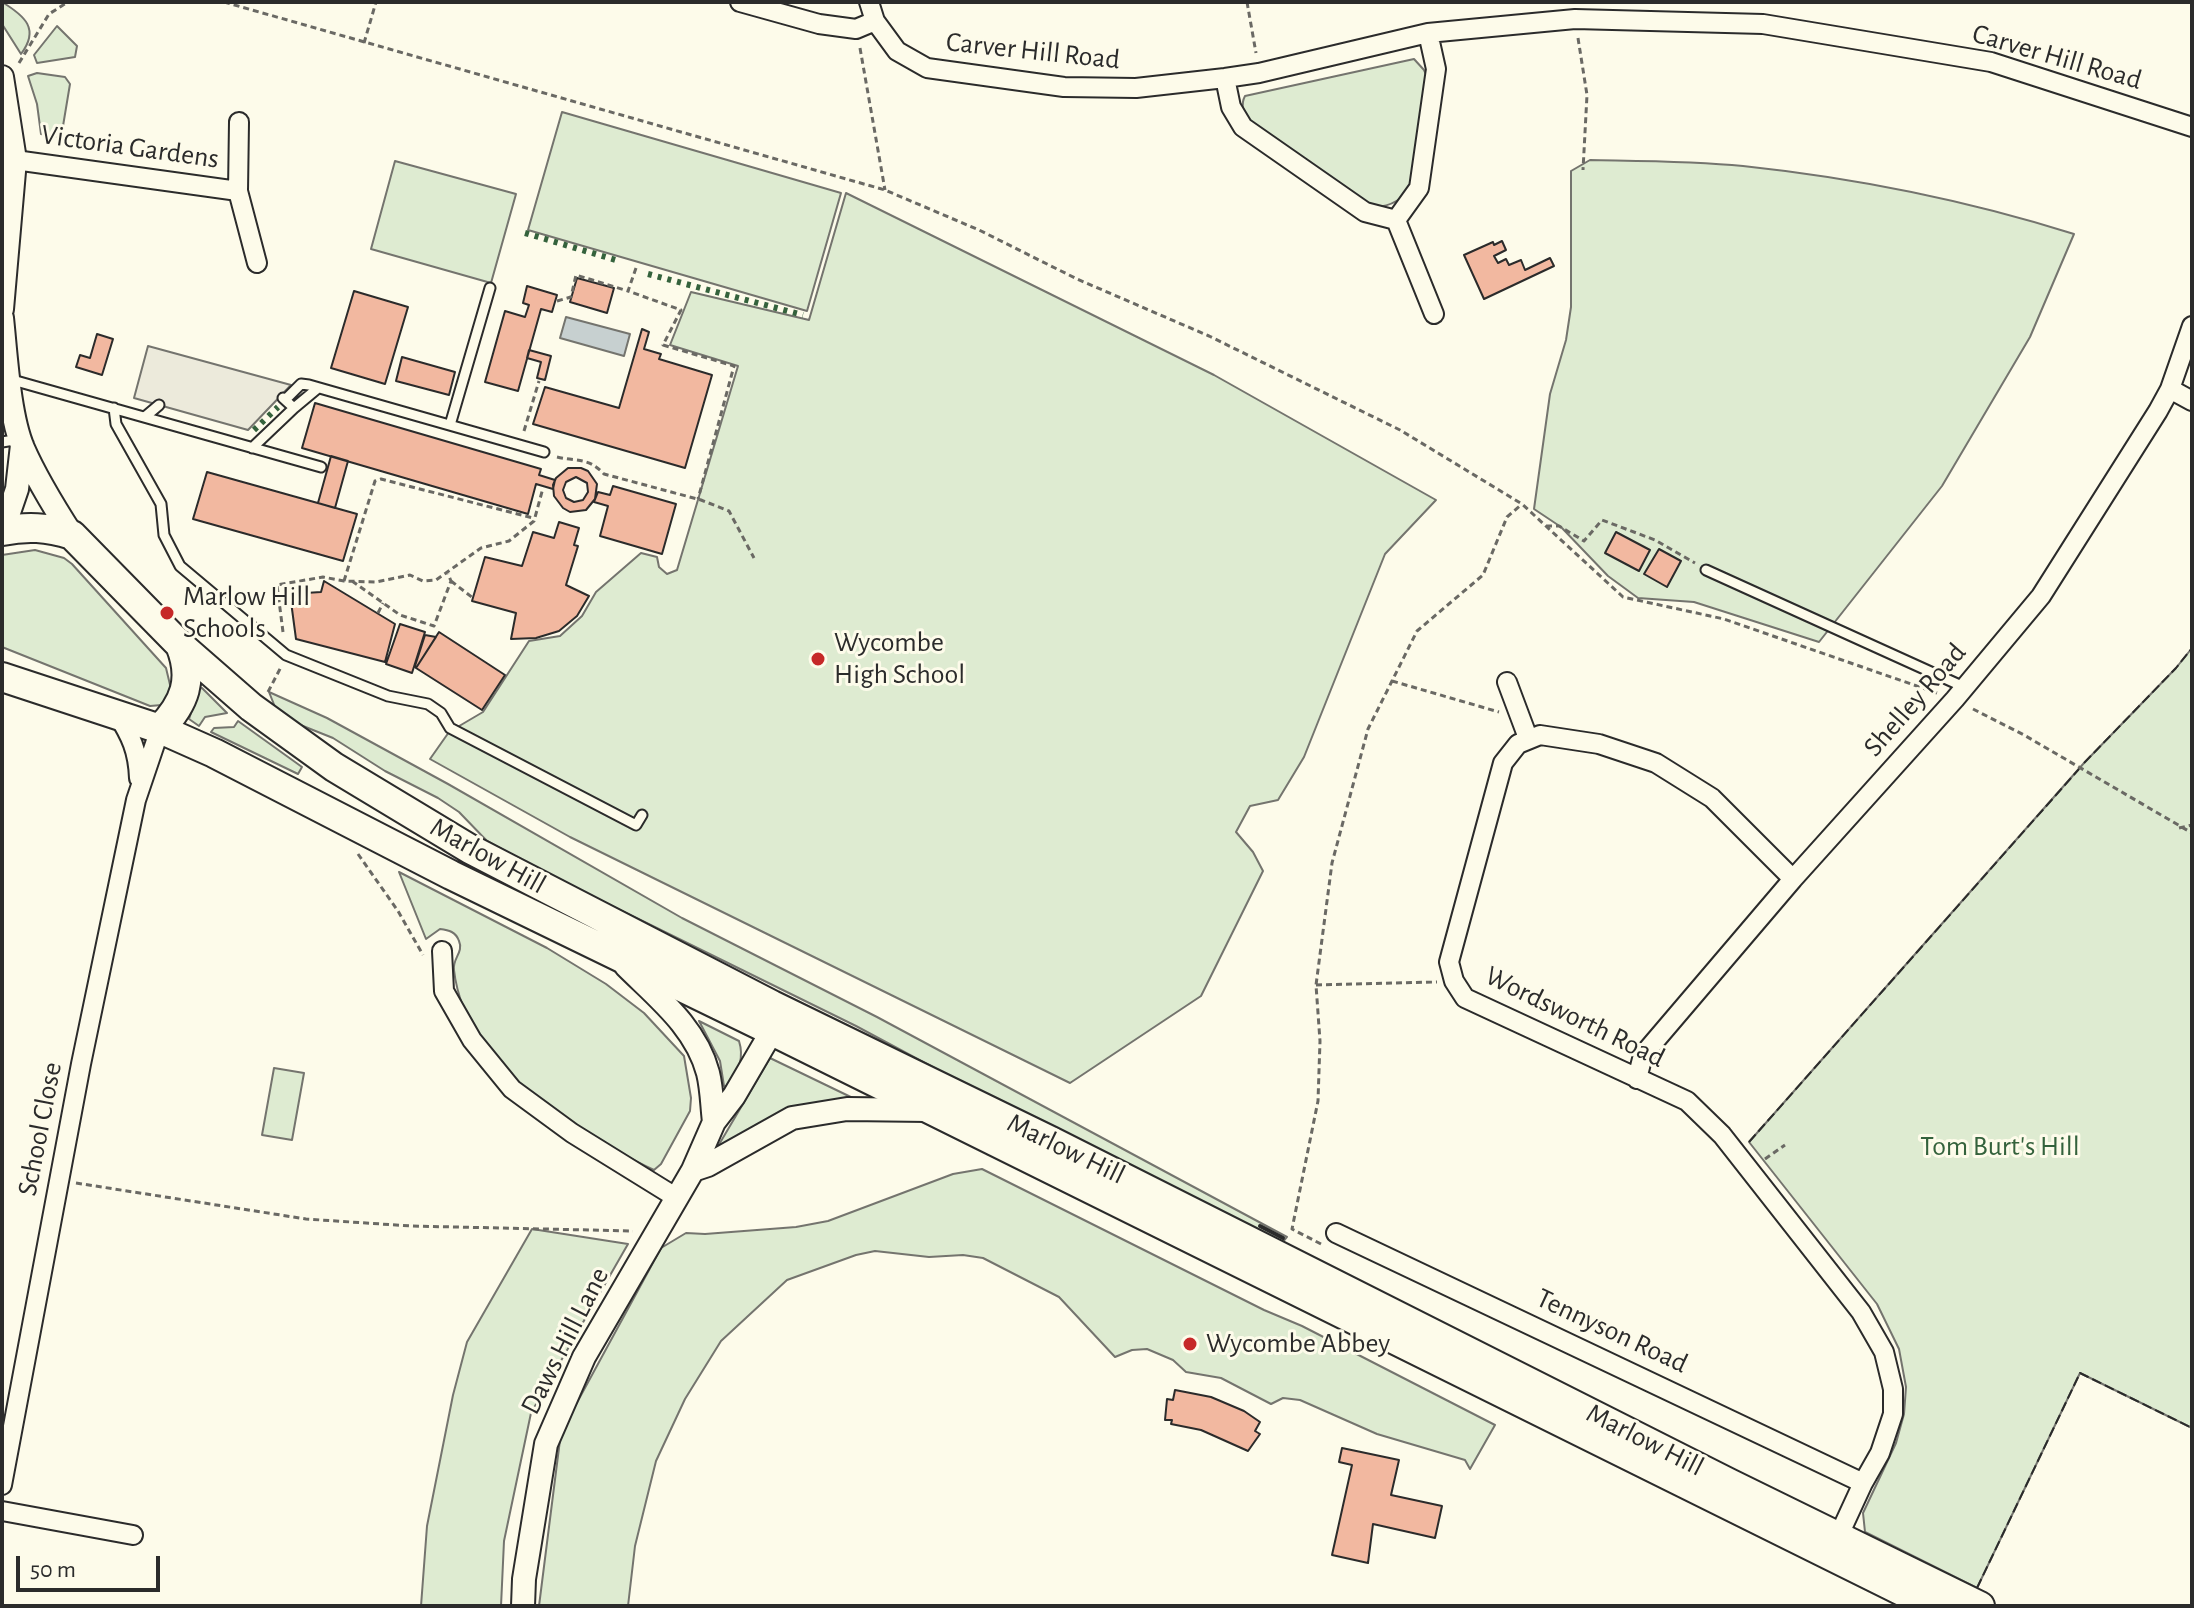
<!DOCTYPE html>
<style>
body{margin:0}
#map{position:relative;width:2194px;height:1608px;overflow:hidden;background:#fdfbea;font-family:"Alegreya Sans",sans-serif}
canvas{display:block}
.frame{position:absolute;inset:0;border:4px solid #2b2b2b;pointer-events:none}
.scale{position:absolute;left:16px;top:1556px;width:144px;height:36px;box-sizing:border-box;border:4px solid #2b2b2b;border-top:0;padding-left:10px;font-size:24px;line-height:28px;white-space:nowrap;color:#2b2b2b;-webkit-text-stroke:6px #fdfbea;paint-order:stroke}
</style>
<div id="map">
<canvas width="2194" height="1608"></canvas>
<div class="frame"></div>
<div class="scale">50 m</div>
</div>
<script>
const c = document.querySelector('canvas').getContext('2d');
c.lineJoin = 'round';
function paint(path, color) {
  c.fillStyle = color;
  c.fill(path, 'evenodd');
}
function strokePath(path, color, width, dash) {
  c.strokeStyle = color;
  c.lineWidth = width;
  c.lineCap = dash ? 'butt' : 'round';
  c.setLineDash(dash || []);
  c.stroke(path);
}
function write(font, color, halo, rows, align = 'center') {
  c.font = font + ' "Alegreya Sans",sans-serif';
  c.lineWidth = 6;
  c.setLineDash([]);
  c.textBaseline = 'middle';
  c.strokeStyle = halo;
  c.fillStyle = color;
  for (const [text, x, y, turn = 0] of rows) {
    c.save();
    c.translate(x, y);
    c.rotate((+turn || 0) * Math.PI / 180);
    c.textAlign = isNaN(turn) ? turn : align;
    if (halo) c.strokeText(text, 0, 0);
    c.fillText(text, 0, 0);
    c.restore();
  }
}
const green = new Path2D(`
 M 2,2 C 25,16 40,29 21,54 L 2,24 Z
 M 57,26 L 77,46 L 75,57 L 37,63 L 34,55 Z
 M 1414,59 L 1424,70 L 1429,81 L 1415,183 C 1403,200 1387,210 1366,206 L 1249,122 C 1244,113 1240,105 1245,96 Z
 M 37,73 L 65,77 L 70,84 L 61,138 L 41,134 L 37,104 L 28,76 Z
 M 562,112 L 841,193 L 807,311 L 528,230 Z
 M 1590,160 C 1641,161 1693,161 1743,166 C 1856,178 1966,200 2074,234 L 2030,337 L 1942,486 L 1819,642 L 1694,602 L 1638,598 L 1608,576 L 1561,527 L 1534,509 L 1550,394 L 1566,340 L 1571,307 L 1571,171 Z
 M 395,161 L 516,194 L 491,283 L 371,249 Z
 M 846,193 L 1214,375 L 1436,500 L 1385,554 L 1304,757 L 1278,800 L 1250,806 L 1236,832 L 1253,852 L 1263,871 L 1201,996 L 1070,1083 L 570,837 L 430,759 L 449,732 L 483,712 L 529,641 L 560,636 L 582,616 L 596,592 L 641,553 L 657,557 L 659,567 L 667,574 L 677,570 L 738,366 L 670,345 L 691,292 L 809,320 Z
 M 35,550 L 64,558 L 72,564 L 166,668 L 172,693 L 162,705 L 150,706 L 2,647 L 2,555 Z
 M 2192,648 L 2192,1428 L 2080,1373 L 1977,1588 L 1865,1532 L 1863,1513 L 1896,1443 L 1904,1414 L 1906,1387 L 1899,1349 L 1877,1304 L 1749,1142 L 2084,763 L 2176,668 Z
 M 202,688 L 227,713 L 205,717 L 199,726 L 189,719 L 199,689 Z
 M 269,692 L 327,718 L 448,784 L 682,918 L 877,1017 L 1287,1237 L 1283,1242 L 979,1092 L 856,1026 L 547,874 L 487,841 L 459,812 L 438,798 L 385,771 L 333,738 L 288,720 L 275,707 Z
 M 238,721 L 302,767 L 298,774 L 211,732 L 214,728 L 234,727 Z
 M 399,872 L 547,948 L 606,984 L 644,1013 L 684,1056 L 691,1098 L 690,1111 L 661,1164 L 654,1170 C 613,1152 507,1086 485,1050 C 470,1026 457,998 454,970 C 452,959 464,952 459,941 C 456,932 449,930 440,929 L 426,939 Z
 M 699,1021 L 739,1041 C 745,1060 737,1071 728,1087 L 724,1086 L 720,1061 Z
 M 770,1058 L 857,1100 L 714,1153 Z
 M 274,1068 L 304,1073 L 292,1140 L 262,1135 Z
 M 982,1169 L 1264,1310 L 1302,1326 L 1495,1425 L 1470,1469 L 1465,1460 L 1377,1434 L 1300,1400 L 1283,1398 L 1271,1404 L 1221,1378 L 1186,1372 L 1173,1360 L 1147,1349 L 1132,1350 L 1115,1357 L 1059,1297 L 983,1258 L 963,1255 L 929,1257 L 875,1251 L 856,1255 L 787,1280 L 721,1341 L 685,1399 L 656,1461 L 635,1546 L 628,1606 L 539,1606 L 561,1432 L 661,1248 L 686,1233 L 705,1234 L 796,1227 L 828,1221 L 953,1174 Z
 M 532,1229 L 628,1244 L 531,1413 L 504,1541 L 501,1606 L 421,1606 L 427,1526 L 453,1395 L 467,1342 Z`);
paint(green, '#deebd1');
strokePath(green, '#74746e', 2);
const parking = new Path2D(`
 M 148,346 L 291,385 L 248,430 L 134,398 Z`);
paint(parking, '#eceadb');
strokePath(parking, '#74746e', 2);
const water = new Path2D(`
 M 566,317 L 630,334 L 624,356 L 560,338 Z`);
paint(water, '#c7d0d0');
strokePath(water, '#74746e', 2);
const building = new Path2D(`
 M 1502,241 L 1506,250 L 1494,256 L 1498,263 L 1506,259 L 1509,265 L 1521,260 L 1525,270 L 1550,258 L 1554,266 L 1484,299 L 1464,255 L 1493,242 L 1494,245 Z
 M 577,278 L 614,288 L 607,313 L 570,302 Z
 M 527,286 L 557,295 L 552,312 L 541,309 L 518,391 L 485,382 L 505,311 L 525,317 L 529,305 L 523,303 Z
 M 354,291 L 408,307 L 385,384 L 331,368 Z
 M 642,329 L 649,332 L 644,349 L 661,354 L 659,359 L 712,375 L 685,468 L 533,424 L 545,387 L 619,408 Z
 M 97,334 L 113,339 L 102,375 L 76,367 L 80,355 L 90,358 Z
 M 529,350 L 551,356 L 545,380 L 537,378 L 541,362 L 527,358 Z
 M 402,357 L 455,372 L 449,395 L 396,381 Z
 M 315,403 L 541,469 L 539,475 L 555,480 L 553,489 L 536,484 L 528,514 L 302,448 Z
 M 331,456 L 348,461 L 335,508 L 318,503 Z
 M 568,468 L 581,468 L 588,471 L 597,484 L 595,499 L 586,510 L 570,512 L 563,508 L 554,496 L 553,485 L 556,478 ZM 576,477 L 587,483 L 588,492 L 583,500 L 574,502 L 566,498 L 563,490 L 566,482 Z
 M 207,472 L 357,514 L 343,561 L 193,519 Z
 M 613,486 L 676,504 L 662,554 L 600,536 L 608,506 L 594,502 L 598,492 L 610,495 Z
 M 559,522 L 579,528 L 574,545 L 578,546 L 566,585 L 589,596 L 577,616 L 559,631 L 536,638 L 511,639 L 516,613 L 472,601 L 485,557 L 522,566 L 533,532 L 554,538 Z
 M 1616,532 L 1650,550 L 1639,571 L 1605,553 Z
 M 1659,549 L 1681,561 L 1667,587 L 1644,574 Z
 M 324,581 L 395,624 L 385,662 L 296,639 L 290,594 L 321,592 Z
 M 400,624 L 425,632 L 412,673 L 386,664 Z
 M 439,632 L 505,675 L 482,710 L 416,668 Z
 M 425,635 L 436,637 L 416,668 L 415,666 Z
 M 1175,1390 L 1211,1397 L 1244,1411 L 1260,1422 L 1255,1431 L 1260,1434 L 1248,1451 L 1201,1430 L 1171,1424 L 1172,1420 L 1165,1420 L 1167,1399 L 1173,1400 Z
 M 1342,1448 L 1399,1460 L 1391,1495 L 1442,1506 L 1435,1538 L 1373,1524 L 1368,1563 L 1332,1555 L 1352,1465 L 1339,1462 Z`);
paint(building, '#f2b8a0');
strokePath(building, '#2b2b2b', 2);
const service = new Path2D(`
 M 9,379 L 321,467
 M 286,399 L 301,384 L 309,385 L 544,452
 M 114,408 L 116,424 L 161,504 L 164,535 L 180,566 L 286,655 L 388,696 L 428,704 L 441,713 L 450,728 L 636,825 L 642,815
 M 294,408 L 318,388
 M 146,416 L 159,405
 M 450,425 L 490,288
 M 2,442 L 20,439
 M 252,448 L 294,408 L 283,398
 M 1706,570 L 1964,687`);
const minor = new Path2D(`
 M 740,2 L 819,24 L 856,29 L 875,21
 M 869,2 L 875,21 L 897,51 L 927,68 L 1064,87 L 1136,88 L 1225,78 L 1259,73 L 1428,33 L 1575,19 L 1763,24 L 1991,62 L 2192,127
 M 1428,33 L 1436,69 L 1419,188 L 1396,220 L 1434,314
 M 1225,78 L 1231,107 L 1243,127 L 1365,212 L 1396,220
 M 15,160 L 238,191 L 257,263
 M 238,191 L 239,122
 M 2170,389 L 2192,401
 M 1507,682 L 1528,738
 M 117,714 C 131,736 138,751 139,778
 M 1793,879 L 1712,798 L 1656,763 L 1599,744 L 1540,735 L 1518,744 L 1503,763 L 1449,962 L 1454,981 L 1465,998 L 1687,1101 L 1722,1135 L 1861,1312 L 1884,1352 L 1893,1389 L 1893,1414 L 1880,1453 L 1863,1483 L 1839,1535
 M 442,951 L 444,991 L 472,1040 L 512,1089 L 572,1133 L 677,1198
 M 1637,1079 L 1643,1055 L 1793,879 L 1955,699 L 2041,596 L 2158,411 L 2170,389 L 2192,326
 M 1336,1233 L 1863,1483
 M 2,1485 L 81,1064 L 136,800 L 160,729
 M 2,1511 L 133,1535`);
const tertiary = new Path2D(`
 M 2,77 L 15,160 L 2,309
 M 2,318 C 6,355 9,415 23,448 C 36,478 54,507 72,535
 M 3,530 L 17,489 L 22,445
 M 626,966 C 657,997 696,1027 708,1073 C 712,1089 712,1106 714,1122
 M 693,1170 L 708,1165 L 792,1118 L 847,1109 L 928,1110
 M 523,1606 L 524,1579 L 546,1444 L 584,1357 L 693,1170 L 714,1122 L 734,1096 L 772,1031 L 772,1018`);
const primary = new Path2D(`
 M 2,531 C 27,526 47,527 72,535 L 180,645 L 251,707 L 334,767 L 470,849 L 772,1005 L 1051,1141 L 1729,1483 L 1980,1606
 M 2,677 L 160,729 L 214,753 L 451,875 L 772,1031 L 1932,1606
 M 160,729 C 185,703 194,679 180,645`);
strokePath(service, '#2b2b2b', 13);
strokePath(minor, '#2b2b2b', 22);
strokePath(tertiary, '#2b2b2b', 26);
strokePath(primary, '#2b2b2b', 32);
strokePath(new Path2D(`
 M 224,2 L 885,190 L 979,230 L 1077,279 L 1209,336 L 1400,430 L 1522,504 L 1623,597 L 1724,619 L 1937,693
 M 1247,2 L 1256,53
 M 1578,38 L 1587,95 L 1583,170
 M 364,43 L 376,2
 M 860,48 L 885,190
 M 19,63 L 49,14 L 68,2
 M 636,268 L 628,291 L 681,310 L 663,345 L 734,366 L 698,499
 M 557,301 L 571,297 L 576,275 L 628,291
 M 524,431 L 539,381
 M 557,457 C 578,462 588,457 604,474 L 701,500 L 729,511 L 754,558
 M 1546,526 L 1559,526 L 1584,541 L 1602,520 L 1655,540 L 1695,563
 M 344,581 L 375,481 L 381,479 L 533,518
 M 352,581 L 400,615 L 434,626 L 451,581 L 448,574
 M 451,581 L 473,598
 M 378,613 L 383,603
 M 283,632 L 277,585 L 323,577 L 344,581 L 376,582 L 410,575 L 423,581 L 436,580 L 481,548 L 509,541 L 534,521 L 543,488
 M 1392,681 L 1499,712
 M 268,692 L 281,667
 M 1973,709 L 2024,735 L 2192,833
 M 2179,828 L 2192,825
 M 358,854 L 398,911 L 423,955
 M 1316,985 L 1437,982
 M 1765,1159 L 1785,1145
 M 76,1183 L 306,1219 L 411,1226 L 633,1231
 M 1321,1244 L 1292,1229 L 1318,1101 L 1320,1041 L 1316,985 L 1332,863 L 1368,729 L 1417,631 L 1483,575 L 1507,517 L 1522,504`), '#6a6964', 3, [6, 4]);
strokePath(service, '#fdfbea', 9);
strokePath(minor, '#fdfbea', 18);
strokePath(tertiary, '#fdfbea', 22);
strokePath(primary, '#fdfbea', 28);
strokePath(new Path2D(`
 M 525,233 L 619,261
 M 648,274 L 803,315
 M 254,430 L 278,407`), '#34623c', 6, [4, 6]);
strokePath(new Path2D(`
 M 2084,763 L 2176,668 L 2192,648
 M 1749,1142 L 2079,769
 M 1977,1588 L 2080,1373 L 2192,1428`), '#2b2b2b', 2, [10, 4]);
strokePath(new Path2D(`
 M 1260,1226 L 1283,1238`), '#2b2b2b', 4);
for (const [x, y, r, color] of [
 [167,613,8,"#c62828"],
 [818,659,8,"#c62828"],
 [1190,1344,8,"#c62828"]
]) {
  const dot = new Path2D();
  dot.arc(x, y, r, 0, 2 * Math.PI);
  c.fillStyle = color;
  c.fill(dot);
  strokePath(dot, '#fdfbea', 3);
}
write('28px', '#2b2b2b', '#fdfbea', [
 ["Carver Hill Road",1033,51,6],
 ["Carver Hill Road",2057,57,16],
 ["Victoria Gardens",130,147,8],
 ["Shelley Road",1915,700,-49],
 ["Marlow Hill",488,856,29],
 ["Wordsworth Road",1575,1017,26],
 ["School Close",40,1129,-79],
 ["Marlow Hill",1066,1149,26],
 ["Tennyson Road",1612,1331,25],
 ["Daws Hill Lane",565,1341,-63],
 ["Marlow Hill",1645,1440,27]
]);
write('28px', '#2b2b2b', '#fdfbea', [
 ["Marlow Hill",183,597],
 ["Schools",183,629],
 ["Wycombe",834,643],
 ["High School",834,675],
 ["Wycombe Abbey",1206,1344]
], 'left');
write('28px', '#34623c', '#fdfbea', [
 ["Tom Burt's Hill",2000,1147]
]);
</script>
